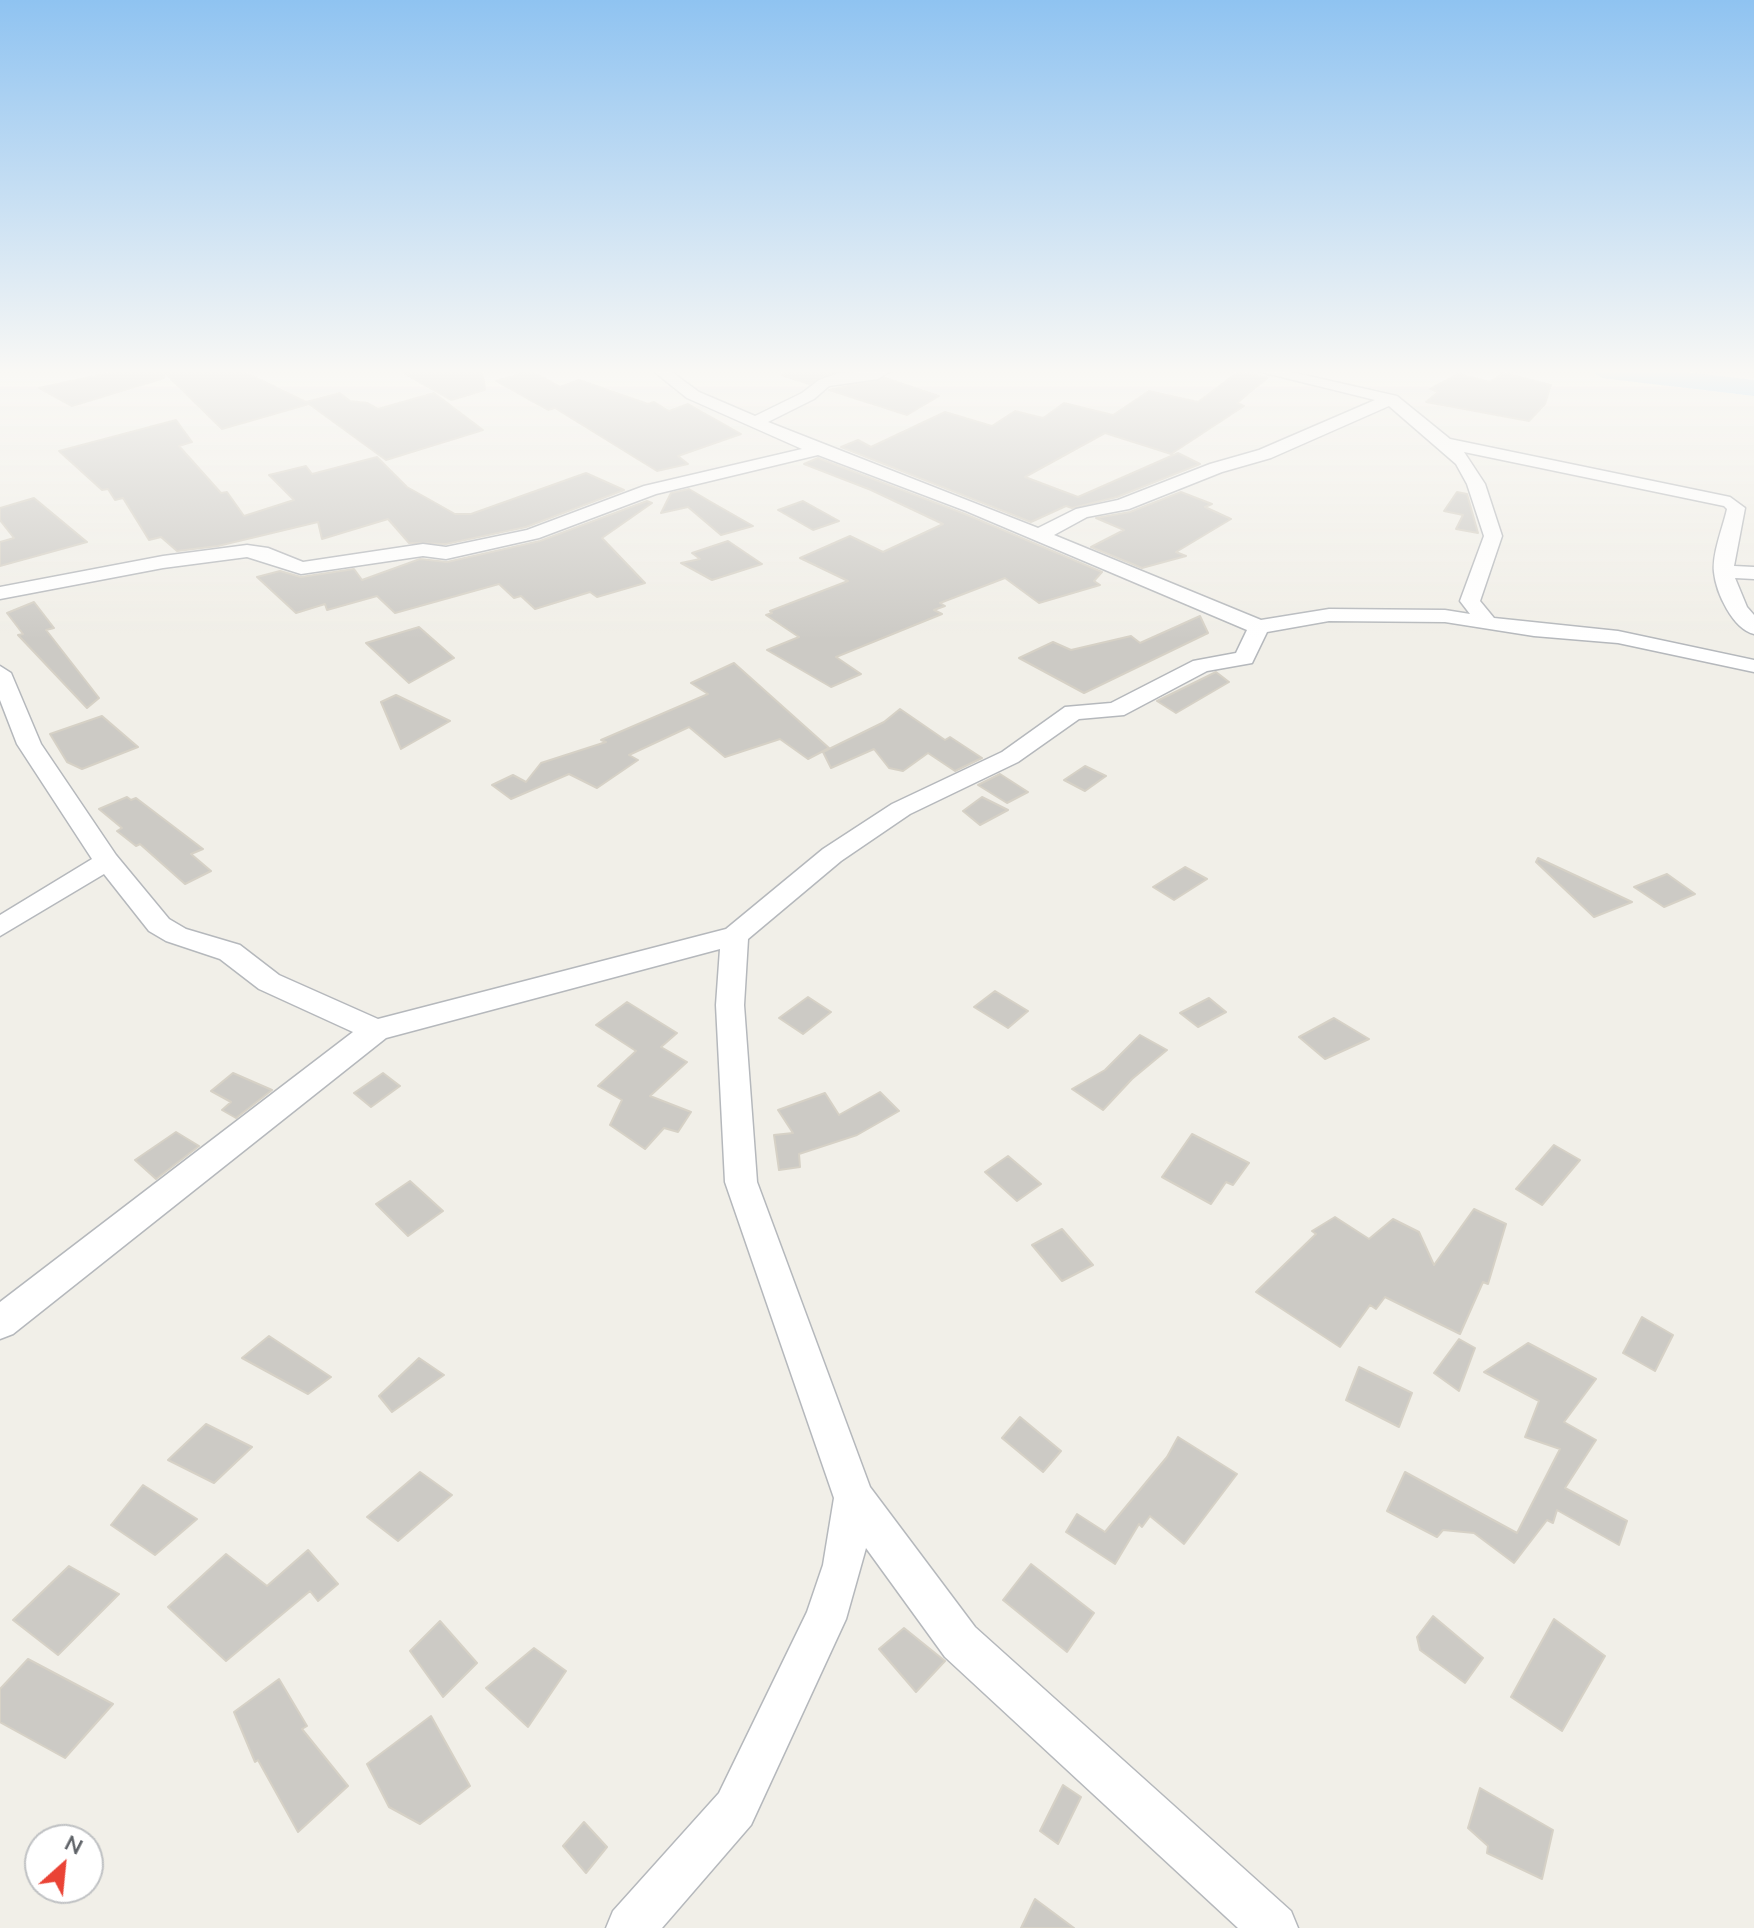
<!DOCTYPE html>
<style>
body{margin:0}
#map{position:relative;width:1754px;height:1928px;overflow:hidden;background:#f1efe8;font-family:Mulish,sans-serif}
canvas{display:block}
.north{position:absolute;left:24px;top:1824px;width:80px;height:80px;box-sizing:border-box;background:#fff;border:2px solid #bfc1c3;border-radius:50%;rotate:27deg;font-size:22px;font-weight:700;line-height:32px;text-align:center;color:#5f6368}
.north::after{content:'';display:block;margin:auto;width:28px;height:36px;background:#ea4335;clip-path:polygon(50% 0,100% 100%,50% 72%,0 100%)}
</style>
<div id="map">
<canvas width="1754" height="1928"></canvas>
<div class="north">N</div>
</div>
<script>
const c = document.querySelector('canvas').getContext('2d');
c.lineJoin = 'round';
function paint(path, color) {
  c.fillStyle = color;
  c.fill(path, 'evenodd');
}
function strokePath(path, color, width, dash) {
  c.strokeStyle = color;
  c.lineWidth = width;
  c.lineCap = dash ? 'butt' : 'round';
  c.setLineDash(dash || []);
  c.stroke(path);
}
paint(new Path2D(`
 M 1589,370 L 1670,370 L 1754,380 L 1754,396 L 1602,378 Z`), '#aadaff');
const building = new Path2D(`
 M 124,370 L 240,370 L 306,402 L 340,393 L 350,401 L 367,403 L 378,409 L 434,393 L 483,430 L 386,460 L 309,404 L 222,429 L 163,371 L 164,378 L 72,406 L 39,388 Z
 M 398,370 L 482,370 L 485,390 L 451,400 Z
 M 783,370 L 838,370 L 809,384 L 782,375 Z
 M 531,371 L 560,387 L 579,380 L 648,404 L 654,402 L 669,411 L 688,404 L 741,434 L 678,456 L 688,464 L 657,471 L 555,408 L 548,410 L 496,381 Z
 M 1238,372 L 1267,378 L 1237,403 L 1244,406 L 1171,454 L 1105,433 L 1025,477 L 1078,497 L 1178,453 L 1200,464 L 1117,497 L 1072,508 L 1066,506 L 1031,522 L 841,447 L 858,440 L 871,447 L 945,412 L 992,426 L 1015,411 L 1043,418 L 1064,403 L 1113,415 L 1149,391 L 1198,402 Z
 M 1503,373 L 1551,385 L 1545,404 L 1529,421 L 1426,402 L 1438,392 L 1430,389 L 1459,374 L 1490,382 Z
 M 885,378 L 939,396 L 907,415 L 829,390 Z
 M 176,420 L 192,442 L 179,446 L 221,493 L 227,492 L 244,516 L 294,500 L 269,475 L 306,466 L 312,474 L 377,457 L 407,487 L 455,514 L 471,514 L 586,473 L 624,490 L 526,527 L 446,544 L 409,543 L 388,519 L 322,539 L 318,522 L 218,546 L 177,551 L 161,537 L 149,540 L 123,498 L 115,500 L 108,489 L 102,490 L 59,451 Z
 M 818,458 L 965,514 L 1102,572 L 1094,581 L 1100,585 L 1039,603 L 1005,578 L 940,603 L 945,606 L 934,610 L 942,614 L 836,657 L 861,674 L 831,687 L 767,650 L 799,637 L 766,615 L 772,613 L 770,611 L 848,581 L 800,558 L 850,536 L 883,552 L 943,524 L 871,490 L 804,464 Z
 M 689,489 L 711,502 L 753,526 L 721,535 L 688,507 L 661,513 L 671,493 Z
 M 1181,492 L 1212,504 L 1205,507 L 1231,519 L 1176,552 L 1186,556 L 1142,568 L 1091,547 L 1124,530 L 1096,518 L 1130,512 Z
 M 1457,492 L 1467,494 L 1478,533 L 1456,529 L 1463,515 L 1444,511 Z
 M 34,498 L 87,542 L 0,566 L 0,542 L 14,538 L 0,520 L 0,508 Z
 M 647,501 L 652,503 L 602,538 L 645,583 L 597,597 L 590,592 L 535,609 L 521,596 L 514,598 L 499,584 L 395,613 L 377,596 L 327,610 L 325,604 L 296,613 L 257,577 L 280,571 L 301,577 L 354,569 L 362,580 L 420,559 L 447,562 L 540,541 Z
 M 803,501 L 839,521 L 813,530 L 778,510 Z
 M 728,541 L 762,564 L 712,580 L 681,563 L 700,559 L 692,553 Z
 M 34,602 L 54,628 L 46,630 L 99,698 L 87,708 L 18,635 L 23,634 L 7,613 Z
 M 1200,616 L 1208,633 L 1084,693 L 1019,658 L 1053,642 L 1071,650 L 1131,636 L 1140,643 Z
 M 419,627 L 454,658 L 409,683 L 366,643 Z
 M 734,663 L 829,748 L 808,759 L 780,739 L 725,757 L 689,727 L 629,755 L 638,760 L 597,788 L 569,774 L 511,799 L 492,785 L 513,775 L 526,782 L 541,763 L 606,742 L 601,740 L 708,694 L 691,683 Z
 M 1216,672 L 1229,682 L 1176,713 L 1157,701 Z
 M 396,695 L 450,721 L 401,749 L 381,702 Z
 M 900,709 L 945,740 L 950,737 L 982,758 L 955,771 L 928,753 L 903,771 L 889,768 L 874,749 L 831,768 L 823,752 L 884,722 Z
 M 102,716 L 138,747 L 82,769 L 67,762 L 50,734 Z
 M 1085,766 L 1106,776 L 1085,791 L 1064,780 Z
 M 1000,774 L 1028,792 L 1007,803 L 978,785 Z
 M 127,797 L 131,800 L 136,798 L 203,849 L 191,854 L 211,871 L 185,884 L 140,844 L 136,846 L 117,831 L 122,828 L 99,809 Z
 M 982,797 L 1008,810 L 980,825 L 963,811 Z
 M 1538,858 L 1596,885 L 1632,902 L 1594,917 L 1536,862 Z
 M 1185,867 L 1207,879 L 1174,900 L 1153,887 Z
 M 1667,874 L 1695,894 L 1664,907 L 1634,887 Z
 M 995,991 L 1028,1011 L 1008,1028 L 974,1007 Z
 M 808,997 L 831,1012 L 803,1034 L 779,1018 Z
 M 1209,998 L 1226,1012 L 1198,1027 L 1180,1013 Z
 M 627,1002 L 677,1033 L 661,1047 L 687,1062 L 650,1096 L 691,1112 L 678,1132 L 664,1128 L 645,1149 L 610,1125 L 622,1100 L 598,1086 L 636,1051 L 596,1025 Z
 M 1334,1018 L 1369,1039 L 1325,1059 L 1299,1037 Z
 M 1140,1035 L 1167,1050 L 1132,1079 L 1103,1110 L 1072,1089 L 1105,1070 Z
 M 233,1073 L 272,1090 L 236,1118 L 222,1110 L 231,1102 L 211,1091 Z
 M 383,1073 L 400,1086 L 371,1107 L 354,1093 Z
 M 880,1092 L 899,1111 L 857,1135 L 799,1154 L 800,1167 L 779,1170 L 774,1135 L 793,1133 L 778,1110 L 825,1093 L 839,1115 Z
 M 176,1132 L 199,1146 L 156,1179 L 135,1160 Z
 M 1192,1134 L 1249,1163 L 1233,1185 L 1226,1182 L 1211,1204 L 1162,1177 Z
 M 1554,1145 L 1580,1160 L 1542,1205 L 1516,1189 Z
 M 1008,1156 L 1041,1184 L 1017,1201 L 985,1172 Z
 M 410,1181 L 443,1211 L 408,1236 L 376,1204 Z
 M 1474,1209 L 1506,1224 L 1488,1284 L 1483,1282 L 1460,1334 L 1385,1297 L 1376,1309 L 1370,1305 L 1340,1347 L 1256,1292 L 1316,1234 L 1312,1231 L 1335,1217 L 1369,1239 L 1393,1219 L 1419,1232 L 1434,1265 Z
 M 1062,1229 L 1093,1265 L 1062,1281 L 1032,1245 Z
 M 1642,1317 L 1673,1335 L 1655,1371 L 1623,1353 Z
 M 269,1336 L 331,1377 L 308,1394 L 242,1358 Z
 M 1459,1339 L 1475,1348 L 1459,1391 L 1434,1373 Z
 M 1528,1343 L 1596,1379 L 1564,1422 L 1596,1440 L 1565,1488 L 1627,1521 L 1619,1545 L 1557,1510 L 1553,1523 L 1547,1520 L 1514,1563 L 1474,1533 L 1443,1530 L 1437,1537 L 1387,1511 L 1405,1472 L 1517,1533 L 1560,1449 L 1525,1437 L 1539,1401 L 1484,1372 Z
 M 419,1358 L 444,1375 L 392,1412 L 379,1396 Z
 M 1359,1367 L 1412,1393 L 1399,1427 L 1346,1400 Z
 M 1020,1417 L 1061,1451 L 1043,1472 L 1002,1438 Z
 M 206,1424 L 252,1447 L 214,1483 L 168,1460 Z
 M 1178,1437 L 1237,1474 L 1184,1544 L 1150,1516 L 1142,1527 L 1139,1524 L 1115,1564 L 1066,1532 L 1077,1514 L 1105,1532 L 1167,1457 Z
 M 420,1472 L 452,1495 L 398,1541 L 367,1517 Z
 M 143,1485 L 197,1519 L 155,1555 L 111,1525 Z
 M 308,1550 L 338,1584 L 318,1601 L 310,1591 L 226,1661 L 168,1607 L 226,1554 L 267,1586 Z
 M 1031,1564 L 1094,1613 L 1067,1652 L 1003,1600 Z
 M 69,1566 L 119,1594 L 58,1655 L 13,1620 Z
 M 1433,1616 L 1483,1658 L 1465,1683 L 1420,1650 L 1417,1637 Z
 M 1554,1619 L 1605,1656 L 1562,1731 L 1511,1697 Z
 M 440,1621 L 477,1663 L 443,1697 L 410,1651 Z
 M 904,1628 L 945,1661 L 916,1692 L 879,1649 Z
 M 534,1648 L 566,1671 L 528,1727 L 486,1688 Z
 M 28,1659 L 113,1704 L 65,1758 L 0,1722 L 0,1689 Z
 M 279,1679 L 307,1726 L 302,1729 L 348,1786 L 298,1832 L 258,1760 L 255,1762 L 234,1712 Z
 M 431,1716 L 470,1786 L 420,1824 L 389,1807 L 367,1764 Z
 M 1063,1785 L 1081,1797 L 1058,1844 L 1040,1831 Z
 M 1480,1788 L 1553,1830 L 1542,1879 L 1487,1853 L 1488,1846 L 1468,1828 Z
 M 584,1822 L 607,1847 L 586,1873 L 563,1846 Z
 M 1035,1899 L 1074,1928 L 1021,1928 Z`);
paint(building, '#cccac5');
strokePath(building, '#d6d1c6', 2);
const minor = new Path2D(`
 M 652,370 L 669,370 L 699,392 L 755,416 L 802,393 L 819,380 L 839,373 L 892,370 L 878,379 L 829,386 L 814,399 L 768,422 L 1038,528 L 1076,509 L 1118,500 L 1210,464 L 1259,450 L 1375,400 L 1253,370 L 1282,370 L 1397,396 L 1450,439 L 1730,497 L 1745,508 L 1734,566 L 1754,567 L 1754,579 L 1735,578 L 1747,607 L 1754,615 L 1754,634 C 1733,629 1716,593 1714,572 C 1712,554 1723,527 1727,509 L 1724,506 L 1464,452 L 1485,484 L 1502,536 L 1480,601 L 1494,618 L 1618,631 L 1754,660 L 1754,672 L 1618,643 L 1534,636 L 1445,622 L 1329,621 L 1267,632 L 1252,663 L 1207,671 L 1124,715 L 1079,719 L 1018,762 L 910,814 L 841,861 L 748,939 L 744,1005 L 757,1182 L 870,1487 L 975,1627 L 1291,1911 L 1298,1928 L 1238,1928 L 945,1657 L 866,1548 L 846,1619 L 751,1825 L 662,1928 L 606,1928 L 613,1911 L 719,1793 L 807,1612 L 823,1565 L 834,1498 L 725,1182 L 716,1005 L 720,949 L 386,1038 L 13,1334 L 0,1339 L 0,1302 L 353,1032 L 259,989 L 220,959 L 166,941 L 149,931 L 104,874 L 0,936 L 0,915 L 92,859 L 17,744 L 0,700 L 0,666 L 11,673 L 41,744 L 116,855 L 169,919 L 186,929 L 240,945 L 279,975 L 378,1019 L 726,929 L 823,849 L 892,804 L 1002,752 L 1065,707 L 1111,703 L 1193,661 L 1236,653 L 1247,630 L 966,511 L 818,455 L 656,494 L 539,538 L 446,559 L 423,556 L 301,574 L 247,557 L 163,568 L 0,599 L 0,587 L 163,556 L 247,545 L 268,548 L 303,562 L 423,544 L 446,547 L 527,530 L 644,486 L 802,449 L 687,398 ZM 1389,406 L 1456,464 L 1467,484 L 1484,536 L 1460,601 L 1470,614 L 1445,610 L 1329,609 L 1261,620 L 1054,535 L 1087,517 L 1129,509 L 1222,472 L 1271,458 Z`);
strokePath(minor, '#b5b8bc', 3);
paint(minor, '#fff');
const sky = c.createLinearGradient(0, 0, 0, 640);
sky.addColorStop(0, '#8fc3f1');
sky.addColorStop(0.58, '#f9f8f5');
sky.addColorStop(1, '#f9f8f500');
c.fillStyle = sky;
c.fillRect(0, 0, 1754, 640);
</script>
